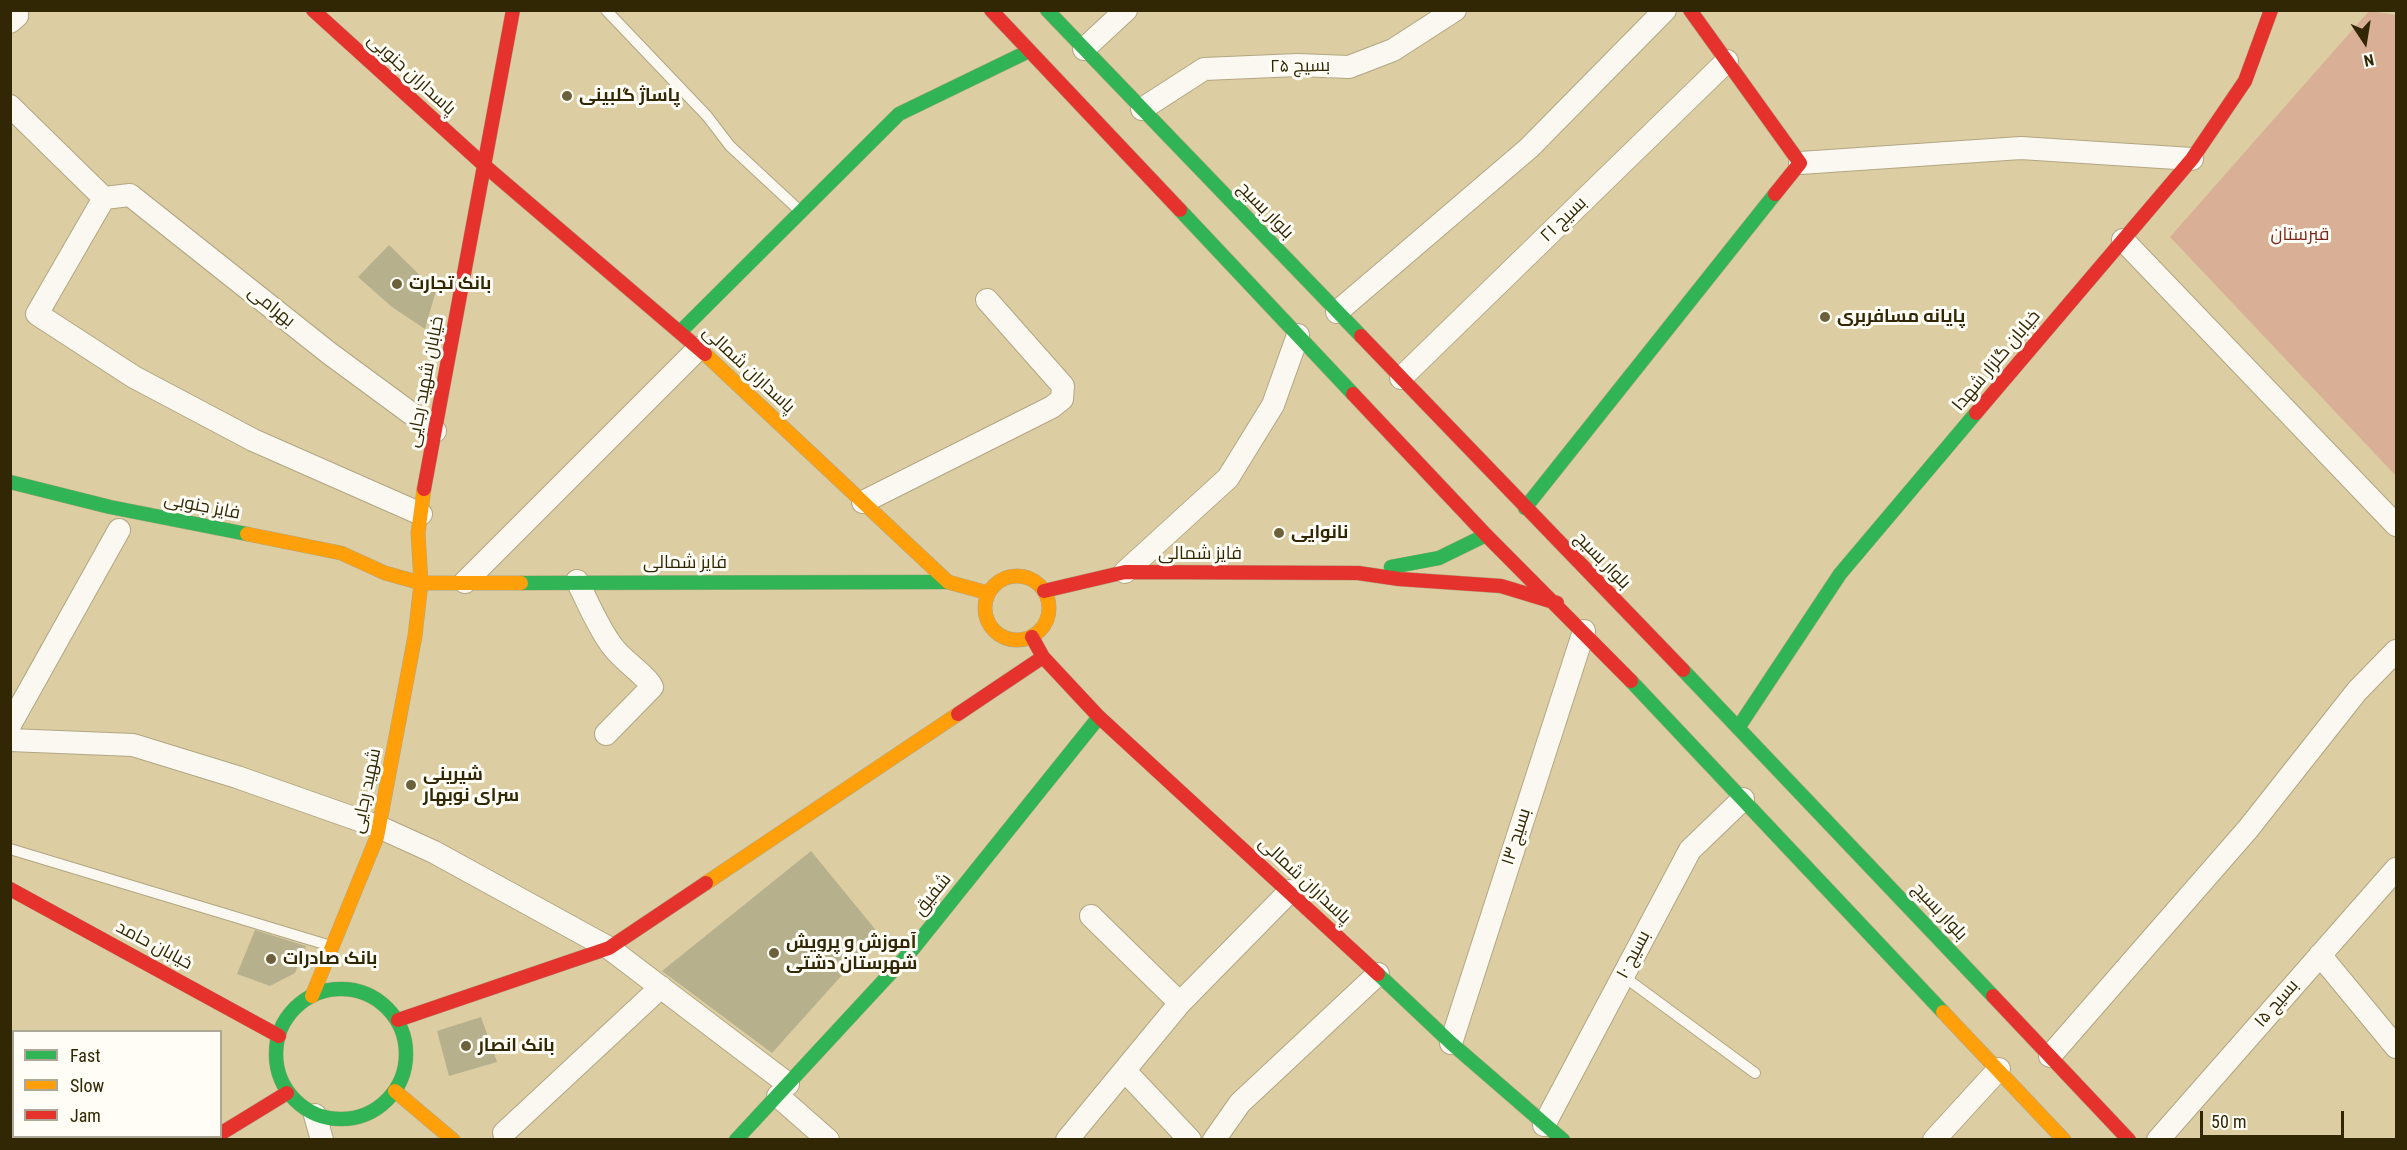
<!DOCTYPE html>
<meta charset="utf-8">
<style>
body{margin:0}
#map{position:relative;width:2407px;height:1150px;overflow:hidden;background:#dccea2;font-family:"Roboto Condensed",sans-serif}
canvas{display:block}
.frame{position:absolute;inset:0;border:12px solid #312704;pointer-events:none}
.legend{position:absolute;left:12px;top:1030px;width:210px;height:108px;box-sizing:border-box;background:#fffdf5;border:2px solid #ada795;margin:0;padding:8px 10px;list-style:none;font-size:18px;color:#312704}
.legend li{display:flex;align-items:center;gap:12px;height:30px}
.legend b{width:30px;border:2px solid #ada795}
.north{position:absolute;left:2335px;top:12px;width:60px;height:60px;-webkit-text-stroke:4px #fffdf5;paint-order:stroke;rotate:168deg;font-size:16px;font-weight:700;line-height:24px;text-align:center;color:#312704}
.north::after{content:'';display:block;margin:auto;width:21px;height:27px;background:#312704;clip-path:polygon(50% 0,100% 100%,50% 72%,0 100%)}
.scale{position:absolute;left:2200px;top:1111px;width:144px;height:27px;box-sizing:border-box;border:3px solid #312704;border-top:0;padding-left:8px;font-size:18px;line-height:21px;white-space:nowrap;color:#312704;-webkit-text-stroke:4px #fffdf5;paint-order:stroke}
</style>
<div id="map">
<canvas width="2407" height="1150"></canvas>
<div class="frame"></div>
<ul class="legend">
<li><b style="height:8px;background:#30b455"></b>Fast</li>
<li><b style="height:8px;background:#ff9f0a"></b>Slow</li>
<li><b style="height:8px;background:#e5322d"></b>Jam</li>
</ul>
<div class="north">N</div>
<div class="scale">50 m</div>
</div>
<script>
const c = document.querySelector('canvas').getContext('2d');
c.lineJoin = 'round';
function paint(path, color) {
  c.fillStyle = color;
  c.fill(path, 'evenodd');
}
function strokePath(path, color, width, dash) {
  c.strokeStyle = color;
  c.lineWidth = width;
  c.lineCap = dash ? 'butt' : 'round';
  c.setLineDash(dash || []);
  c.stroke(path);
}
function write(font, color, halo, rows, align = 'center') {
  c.font = font + ' "Roboto Condensed",Cairo,sans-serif';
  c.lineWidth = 6;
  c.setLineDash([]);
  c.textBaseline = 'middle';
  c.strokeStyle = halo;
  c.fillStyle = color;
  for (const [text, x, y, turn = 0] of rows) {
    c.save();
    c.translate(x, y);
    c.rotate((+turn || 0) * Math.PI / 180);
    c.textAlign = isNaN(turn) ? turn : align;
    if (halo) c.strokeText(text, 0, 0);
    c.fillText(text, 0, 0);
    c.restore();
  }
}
paint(new Path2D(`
 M 2369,11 L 2396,15 L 2396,476 L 2170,237 Z`), '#d9b096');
paint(new Path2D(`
 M 389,245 L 436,291 L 425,329 L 392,307 L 358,277 Z
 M 811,851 L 879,934 L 772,1053 L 662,971 Z
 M 255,930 L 306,946 L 295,973 L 270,986 L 237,974 Z
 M 481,1017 L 497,1062 L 449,1076 L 437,1031 Z`), '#b6b08d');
const lane = new Path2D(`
 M 606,10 L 707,116 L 730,146 L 800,211
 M 10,849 L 331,946
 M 1623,976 L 1755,1073`);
const street = new Path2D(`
 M 10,22 L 17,16 L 17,10
 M 1084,49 L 1126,10
 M 10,106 L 104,198 L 37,314 L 134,377 L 253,440 L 421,514
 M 1142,109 L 1204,69 L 1298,65 L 1349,67 L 1393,50 L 1455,10
 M 1800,163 L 2021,148 L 2192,159
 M 104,198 L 130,195 L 329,353 L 435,431
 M 2123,240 L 2396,525
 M 1337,312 L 1529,148 L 1665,10
 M 1401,378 L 1727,61
 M 863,502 L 1052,407 L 1062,399 L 1063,386 L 987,300
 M 1125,572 L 1228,478 L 1273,405 L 1298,335
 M 577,581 C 588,602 598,628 613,647 C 622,660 647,676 652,687 L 606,734
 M 465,582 L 699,348
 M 10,725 L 119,530
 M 10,740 L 133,745 L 237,777 L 379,827 L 434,852 L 609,948 L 788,1084
 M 1091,916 L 1180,1003
 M 2320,955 L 2396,1047
 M 1451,1043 L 1584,631
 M 2050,1056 L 2248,829 L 2357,691 L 2396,651
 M 1126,1072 L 1190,1140
 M 778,1096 L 828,1140
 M 315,1115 L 322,1140
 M 1544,1125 L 1690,850 L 1743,799
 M 504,1133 L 661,987
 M 1067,1140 L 1180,1003 L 1290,891
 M 1214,1140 L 1240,1103 L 1378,974
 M 1934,1140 L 1999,1069
 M 2158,1140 L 2396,869`);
const fast = new Path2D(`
 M 1047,10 L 1361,336
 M 1180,210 L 1353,394
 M 680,332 L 899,114 L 1029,51
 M 10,482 L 110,507 L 247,534
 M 1525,508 L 1775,194
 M 1391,567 L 1439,558 L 1486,535
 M 521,583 L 948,582
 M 1683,670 L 1993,996
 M 1631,681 L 1943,1012
 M 1738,728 L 1840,574 L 1976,413
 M 1378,974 L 1451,1043 L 1563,1140
 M276 1054a65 65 0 1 1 130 0a65 65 0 1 1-130 0Z
 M 736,1140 L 912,950 L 1099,717`);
const slow = new Path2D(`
 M 705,354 L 948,582 L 988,593
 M 247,534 L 341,553 L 385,573 L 421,583 L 521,583
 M985 608a32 32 0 1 1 64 0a32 32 0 1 1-64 0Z
 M 706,883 L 958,714
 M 312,996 L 377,837 L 415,636 L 421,583 L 418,533 L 424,489
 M 1943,1012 L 2064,1140
 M 395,1091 L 453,1140`);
const jam = new Path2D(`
 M 313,10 L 485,166 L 705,354
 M 991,10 L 1180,210
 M 1690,10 L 1800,163 L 1775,194
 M 1361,336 L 1683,670
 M 1353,394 L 1486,535 L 1631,681
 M 1976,413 L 2192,159 L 2245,81 L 2271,10
 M 424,489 L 513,10
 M 1044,591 L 1125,572 L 1358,573 L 1399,579 L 1501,586 L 1557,603
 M 1032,637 L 1043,657 L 1099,717 L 1378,974
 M 958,714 L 1043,657
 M 10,889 L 279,1036
 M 1993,996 L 2129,1140
 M 398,1020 L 609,948 L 706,883
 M 220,1134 L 287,1093`);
strokePath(lane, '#b2a683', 12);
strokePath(street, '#b2a683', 24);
strokePath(fast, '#b2a683', 15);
strokePath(slow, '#b2a683', 15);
strokePath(jam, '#b2a683', 15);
strokePath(lane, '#faf8f1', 10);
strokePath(street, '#faf8f1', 22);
strokePath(fast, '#30b455', 14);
strokePath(slow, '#ff9f0a', 14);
strokePath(jam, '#e5322d', 14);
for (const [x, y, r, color] of [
 [567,96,6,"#6d613b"],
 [397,284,6,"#6d613b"],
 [1825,317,6,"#6d613b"],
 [1279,533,6,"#6d613b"],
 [411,785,6,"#6d613b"],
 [774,953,6,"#6d613b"],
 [271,959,6,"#6d613b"],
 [466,1046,6,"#6d613b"]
]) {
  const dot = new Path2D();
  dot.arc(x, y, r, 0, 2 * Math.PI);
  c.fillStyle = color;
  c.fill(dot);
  strokePath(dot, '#fffdf5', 2);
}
write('18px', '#312704', '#fffdf5', [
 ["بسیج ۲۵",1300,67,-1],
 ["پاسداران جنوبی",411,75,42],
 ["بلوار بسیج",1265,211,46],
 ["بسیج ۲۱",1564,220,-44],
 ["بهرامی",271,307,39],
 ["خیابان گلزار شهدا",1997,361,-50],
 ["پاسداران شمالی",748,370,43],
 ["خیابان شهید رجایی",426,382,-79],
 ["فایز جنوبی",202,507,11],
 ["فایز شمالی",1200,554],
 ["بلوار بسیج",1602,561,46],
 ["فایز شمالی",685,563],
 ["شهید رجایی",367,791,-78],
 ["بسیج ۱۳",1517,837,-72],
 ["پاسداران شمالی",1304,881,43],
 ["شفیق",933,895,-51],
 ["بلوار بسیج",1939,912,47],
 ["خیابان حامد",154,946,28],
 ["بسیج ۱۰",1634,955,-62],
 ["بسیج ۱۵",2277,1004,-49]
]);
write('bold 18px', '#312704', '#fffdf5', [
 ["پاساژ گلبینی",579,96],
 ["بانک تجارت",409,284],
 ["پایانه مسافربری",1837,317],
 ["نانوایی",1291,533],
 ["شیرینی",423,775],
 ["سرای نوبهار",423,796],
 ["آموزش و پرویش",786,943],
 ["شهرستان دشتی",786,964],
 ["بانک صادرات",283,959],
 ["بانک انصار",478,1046]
], 'left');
write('18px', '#7b291c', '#fffdf5', [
 ["قبرستان",2300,235]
]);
</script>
